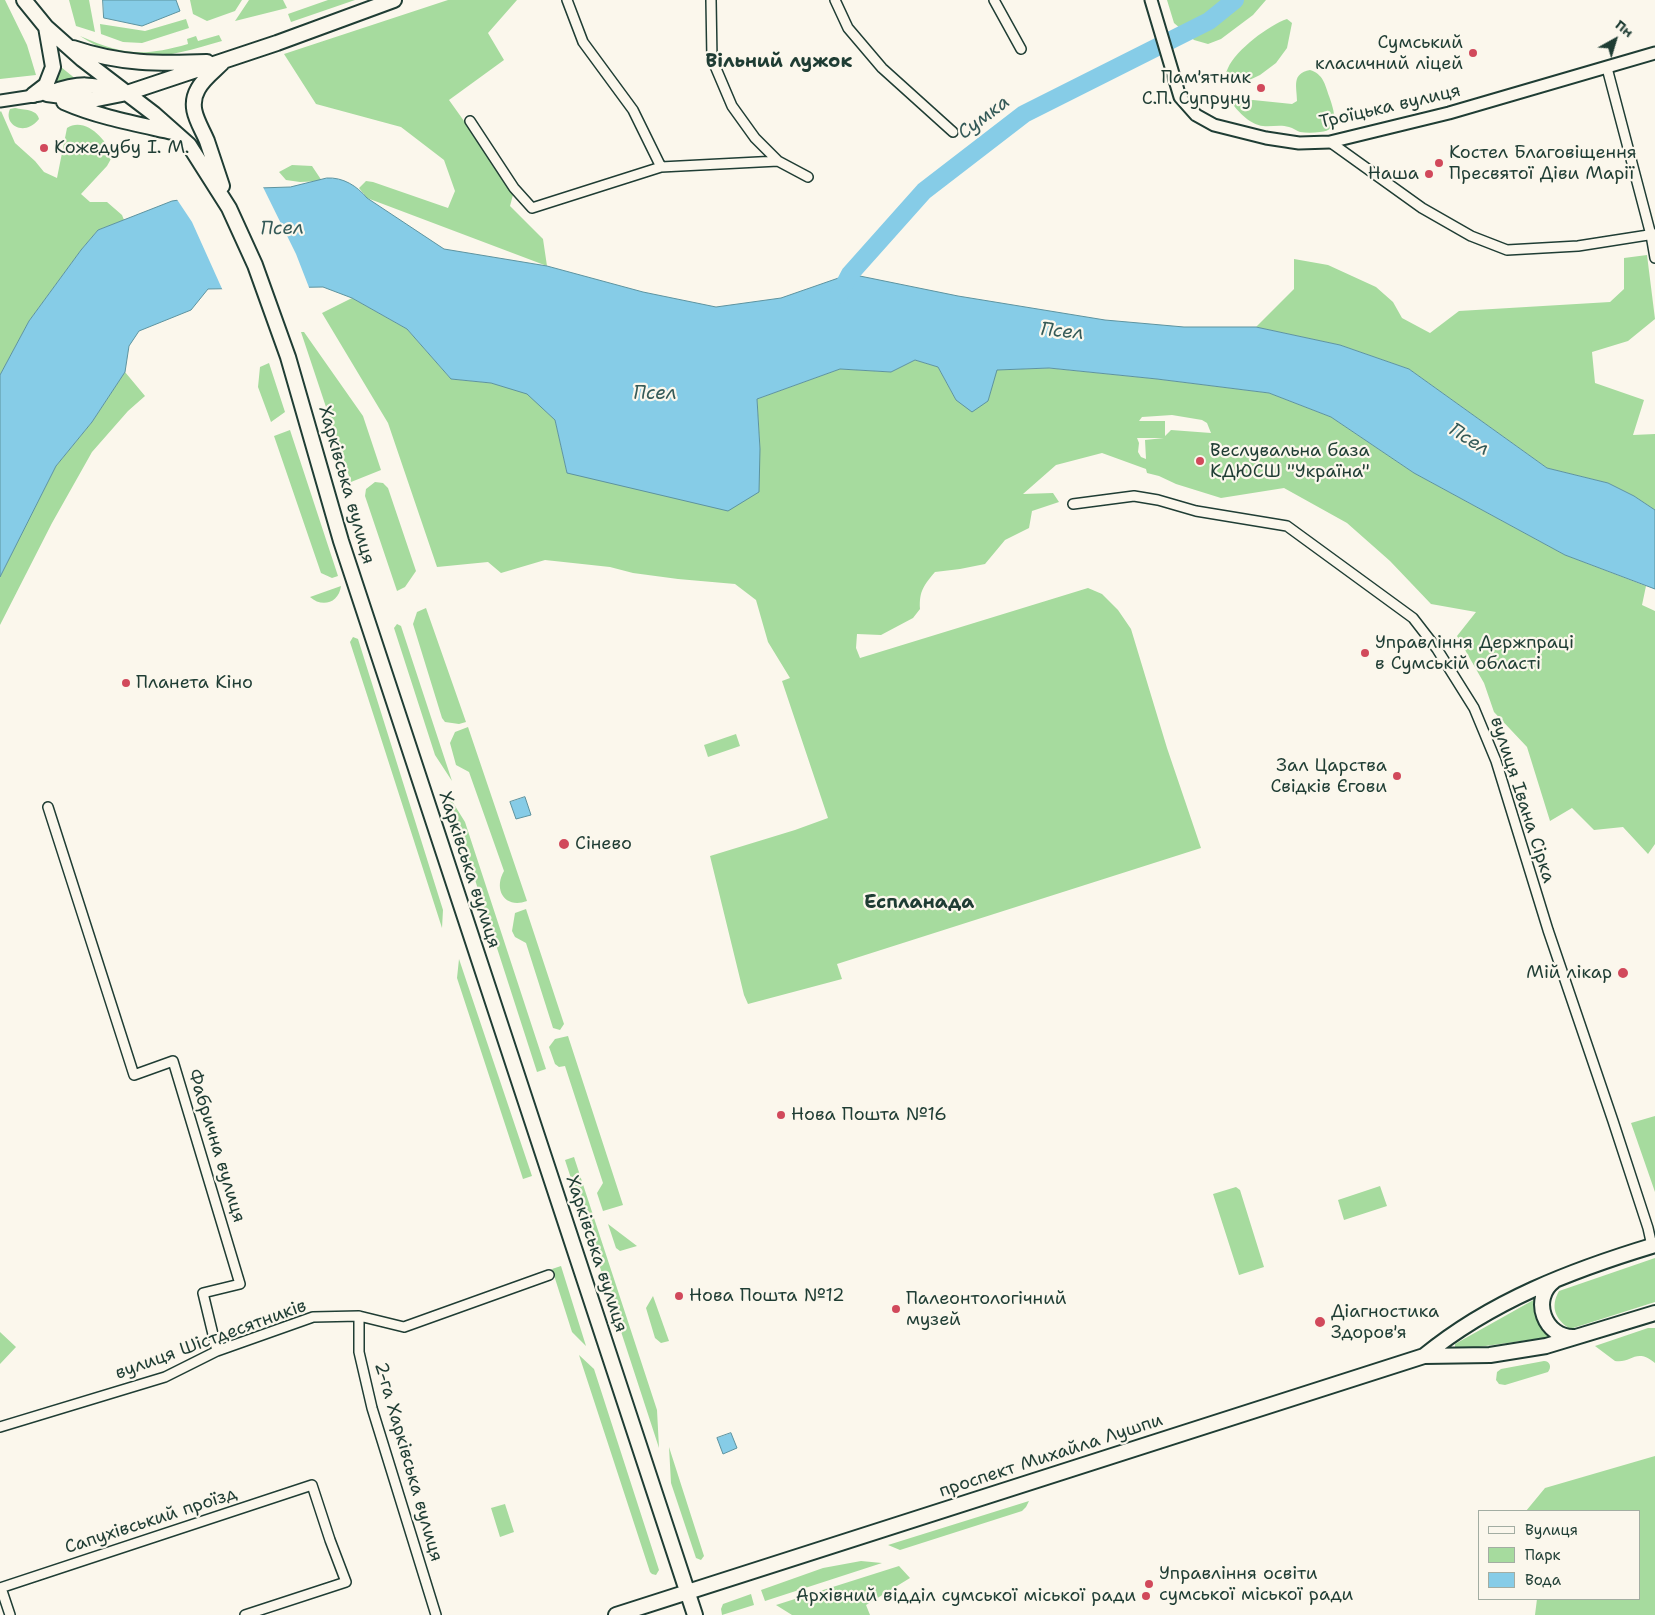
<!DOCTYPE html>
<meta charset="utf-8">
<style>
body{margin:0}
#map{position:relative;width:1655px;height:1615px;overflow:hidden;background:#fbf7ec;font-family:"Shantell Sans",sans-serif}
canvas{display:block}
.legend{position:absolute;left:1478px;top:1510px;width:162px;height:90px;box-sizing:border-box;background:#fbf7ec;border:1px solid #a3ada2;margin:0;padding:6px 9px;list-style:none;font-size:15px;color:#1f3d34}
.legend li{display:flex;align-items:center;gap:10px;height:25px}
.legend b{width:25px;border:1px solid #a3ada2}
.north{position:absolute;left:1590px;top:15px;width:50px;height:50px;-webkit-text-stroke:4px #fbf7ec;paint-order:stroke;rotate:39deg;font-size:14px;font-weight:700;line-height:20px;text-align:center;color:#1f3d34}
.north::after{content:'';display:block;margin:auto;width:18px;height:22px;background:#1f3d34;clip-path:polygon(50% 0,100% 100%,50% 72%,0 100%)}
</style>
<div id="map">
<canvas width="1655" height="1615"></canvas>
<ul class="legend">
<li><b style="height:6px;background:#fbf7ec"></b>Вулиця</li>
<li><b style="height:14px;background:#a6db9e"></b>Парк</li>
<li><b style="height:14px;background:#86cce7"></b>Вода</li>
</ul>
<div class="north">Пн</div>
</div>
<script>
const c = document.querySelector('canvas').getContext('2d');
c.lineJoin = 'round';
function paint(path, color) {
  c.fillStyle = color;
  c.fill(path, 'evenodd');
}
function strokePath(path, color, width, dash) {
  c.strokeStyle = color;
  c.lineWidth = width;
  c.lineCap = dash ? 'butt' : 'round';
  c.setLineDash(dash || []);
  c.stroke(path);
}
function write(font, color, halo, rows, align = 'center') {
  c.font = font + ' "Shantell Sans",sans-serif';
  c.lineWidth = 4.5;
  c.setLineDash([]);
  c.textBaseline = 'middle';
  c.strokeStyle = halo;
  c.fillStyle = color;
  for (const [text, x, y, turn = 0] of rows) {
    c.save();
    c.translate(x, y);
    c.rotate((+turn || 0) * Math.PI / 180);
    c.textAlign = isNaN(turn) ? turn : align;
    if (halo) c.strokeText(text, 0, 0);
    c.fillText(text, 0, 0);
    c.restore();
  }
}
paint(new Path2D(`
 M 0,0 L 5,0 L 27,45 L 36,75 L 0,79 Z
 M 69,0 L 89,0 L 95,32 L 76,26 Z
 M 190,0 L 242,0 L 235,11 L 207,21 L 193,14 Z
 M 249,0 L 283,0 L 287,8 L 235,21 Z
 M 328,0 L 355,0 L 291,22 L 288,14 Z
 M 448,0 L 517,0 L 488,33 L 504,60 L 449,100 L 514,191 L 510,206 L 543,239 L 547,266 L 367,198 L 359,188 L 366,181 L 373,182 L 448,208 L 455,191 L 444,160 L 401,127 L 316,104 L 284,54 Z
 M 1167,0 L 1266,0 L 1253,15 L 1221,39 L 1208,44 L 1194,40 L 1174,23 Z
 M 186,19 L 189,28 L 142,43 L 123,42 L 101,34 L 100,24 L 145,31 Z
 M 1287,19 L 1292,23 L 1287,48 L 1276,63 L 1260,75 L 1243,83 L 1225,80 C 1225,76 1226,72 1228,68 C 1236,50 1269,25 1287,19 Z
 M 219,35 L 222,41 C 169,56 130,70 80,36 C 123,55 143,57 188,44 L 187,39 L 196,36 L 198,41 Z
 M 56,63 L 77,80 L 50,83 Z
 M 1310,70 C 1323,74 1325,84 1329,96 C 1334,110 1341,131 1320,132 C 1313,133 1306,133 1300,132 C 1297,131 1293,128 1289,127 C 1280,124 1272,127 1263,126 C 1251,125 1238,112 1232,103 L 1253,100 L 1292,104 L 1297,101 C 1297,86 1291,74 1310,70 Z
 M 15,108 C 24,110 37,109 39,119 C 24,138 3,124 10,109 Z
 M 1,111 L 15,143 L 35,161 L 44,172 L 57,178 L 67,128 C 85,116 108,140 112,157 L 107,166 L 81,194 L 90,202 L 107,202 L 122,215 L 124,220 L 98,230 L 81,250 L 29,321 L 0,375 L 0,112 Z
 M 292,165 L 312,166 L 322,181 L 300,182 L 286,180 L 279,172 Z
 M 1647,255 L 1655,319 L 1628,341 L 1592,352 L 1595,383 L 1644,400 L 1633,435 L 1655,434 L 1655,510 L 1634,496 L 1608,483 L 1547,468 L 1409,369 L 1340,345 L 1256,327 L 1294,289 L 1294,259 L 1328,265 L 1376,287 L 1393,302 L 1402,318 L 1430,333 L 1459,311 L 1610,302 L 1624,289 L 1624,258 Z
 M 352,298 L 407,329 L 451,379 L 491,383 L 527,393 L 555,420 L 567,473 L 760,449 L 757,399 L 840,369 L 891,372 L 915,360 L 938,367 L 956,400 L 988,401 L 996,370 L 1048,368 L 1157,379 L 1269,393 L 1331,417 L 1414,473 L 1565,555 L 1646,586 L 1642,605 L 1655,611 L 1655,844 L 1648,854 L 1623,827 L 1594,830 L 1572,808 L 1550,821 L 1527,747 L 1494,712 L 1484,683 L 1457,636 L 1476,612 L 1431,604 L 1390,561 L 1347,523 L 1284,488 L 1221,498 L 1176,484 L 1159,476 L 1147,473 L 1146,469 L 1102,453 L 1056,465 L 1023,494 L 1053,493 L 1059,502 L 1032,511 L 1029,528 L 1005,540 L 985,564 L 960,569 L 935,572 C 924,585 919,591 920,609 L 913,618 L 881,635 L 857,634 L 856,648 L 860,658 L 1088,588 L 1102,594 L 1118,610 L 1131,629 L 1167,748 L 1201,848 L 837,964 L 842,979 L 748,1004 L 744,995 L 710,856 L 795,830 L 828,818 L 782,681 L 790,678 L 768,642 L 756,600 L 735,584 L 678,579 L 633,573 L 610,567 L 545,560 L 501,573 L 488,562 L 437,567 L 388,423 L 322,313 ZM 1172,415 L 1202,420 L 1207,423 L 1211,433 L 1171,430 L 1165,436 L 1165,421 L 1139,421 L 1142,417 ZM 1137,438 L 1164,438 L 1145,440 L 1146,459 L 1141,457 L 1138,452 L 1139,443 Z
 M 301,332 L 304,332 L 363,416 L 381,470 L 351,482 Z
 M 269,363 L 285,412 L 271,422 L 258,387 L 260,367 Z
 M 125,372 L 145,396 L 128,411 L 92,452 L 52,523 L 0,625 L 0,577 L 56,466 L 92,422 Z
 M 290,430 L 338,576 L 332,578 L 321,573 L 274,436 Z
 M 375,482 L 383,483 L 388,488 L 416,571 L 405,587 L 397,591 L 365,496 L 366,489 Z
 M 341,586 C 339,603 322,608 310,597 Z
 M 426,608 L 466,722 L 459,724 L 445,722 L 442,718 L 413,624 L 417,612 Z
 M 397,624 L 401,626 L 452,781 L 435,755 L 394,628 Z
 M 353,637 L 358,639 L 443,910 L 442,928 L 350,642 Z
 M 468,727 L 527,901 C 505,909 493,890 504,871 L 469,772 L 456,765 L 450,743 L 455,732 Z
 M 736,734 L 740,746 L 708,757 L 704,745 Z
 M 447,793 L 465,822 L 546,1069 L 537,1072 Z
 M 526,909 L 564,1024 L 560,1030 L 553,1028 L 526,943 L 515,937 L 512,931 L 515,913 Z
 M 459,959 L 532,1176 L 523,1179 L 457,978 Z
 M 568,1036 L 623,1205 L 603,1211 L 597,1193 L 603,1183 L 565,1066 L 559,1067 L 555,1064 L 549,1047 L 555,1039 Z
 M 1655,1116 L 1655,1192 L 1631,1123 Z
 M 574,1157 L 657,1410 L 659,1448 L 565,1160 Z
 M 1380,1186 L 1387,1206 L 1344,1220 L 1338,1200 Z
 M 1236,1187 L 1240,1190 L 1264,1267 L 1239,1275 L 1213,1194 Z
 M 608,1224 L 637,1246 L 620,1251 L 616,1248 Z
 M 1655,1258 L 1655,1302 L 1570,1329 C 1555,1319 1550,1307 1559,1291 Z
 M 561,1266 L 586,1346 L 572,1332 L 552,1269 Z
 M 653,1296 L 669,1341 L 661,1343 L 655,1338 L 646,1308 Z
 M 1537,1298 C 1538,1316 1538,1323 1550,1337 L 1457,1350 L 1455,1349 L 1455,1344 Z
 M 1648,1328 L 1655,1328 L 1655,1363 C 1636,1347 1631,1364 1615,1361 L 1595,1346 Z
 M 0,1332 L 16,1347 L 0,1364 Z
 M 579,1355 L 594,1369 L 659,1570 L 656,1575 L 652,1574 L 650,1572 Z
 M 1544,1361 C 1550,1361 1552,1367 1548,1372 L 1505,1385 L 1499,1384 L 1496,1380 L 1497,1372 L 1501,1369 Z
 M 669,1447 L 704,1556 L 701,1560 L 696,1558 L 671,1483 Z
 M 1655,1456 L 1655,1615 L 1535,1615 L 1537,1599 L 1639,1599 L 1639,1511 L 1526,1511 L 1545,1488 Z
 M 1029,1501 L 1026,1507 L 1022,1511 L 900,1550 L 888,1545 Z
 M 505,1504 L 514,1532 L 500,1537 L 491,1508 Z
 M 861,1561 L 882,1563 L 765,1601 L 761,1590 L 823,1568 Z
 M 899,1566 L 910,1578 L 866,1605 L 870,1615 L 792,1615 L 776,1605 Z
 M 751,1594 L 754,1605 L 722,1615 L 721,1609 L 723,1604 Z`), '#a6db9e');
const water = new Path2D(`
 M 103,0 L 176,0 L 180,11 L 142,26 L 104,18 Z
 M 327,178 C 343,177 357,186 367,198 L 444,249 L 547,266 L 643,292 L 716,307 L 781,298 L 850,274 L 958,296 L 1105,320 L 1184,327 L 1256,327 L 1340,345 L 1409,369 L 1547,468 L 1608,483 L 1634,496 L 1655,510 L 1655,589 L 1565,555 L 1414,473 L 1331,417 L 1269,393 L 1157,379 L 1049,368 L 997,370 L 988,401 L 972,412 L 956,400 L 938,367 L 915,360 L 891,372 L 840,369 L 757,399 L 760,449 L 759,492 L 728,511 L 567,473 L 555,420 L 527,394 L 491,383 L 451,379 L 407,329 L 352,298 L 323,287 L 208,289 L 191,310 L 139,331 L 129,346 L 125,372 L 92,422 L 56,466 L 0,577 L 0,375 L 29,321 L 81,250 L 98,230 L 172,201 L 259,188 L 290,187 Z
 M 525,797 L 531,815 L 516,819 L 510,802 Z
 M 731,1433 L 737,1448 L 723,1454 L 717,1438 Z`);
paint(water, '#86cce7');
strokePath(water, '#5d939f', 1);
paint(new Path2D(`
 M 262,185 L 296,254 L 310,290 L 223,291 L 192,222 L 176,198 Z`), '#fbf7ec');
strokePath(new Path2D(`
 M 839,295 L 850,274 L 924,191 L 1024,114 L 1209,21 L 1235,0`), '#86cce7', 18);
const street = new Path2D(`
 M 567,0 L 583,42 L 633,110 L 661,167
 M 711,0 L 712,59 L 732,106 L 755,138 L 778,161 L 808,177
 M 835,0 L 848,28 L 882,68 L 953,132
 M 994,0 L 1021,49
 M 1607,68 L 1651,235 L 1655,258
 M 470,121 L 514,188 L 532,208 L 661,167 L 778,161
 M 1330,142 L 1422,208 L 1471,236 L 1507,250 L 1578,246 L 1655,234
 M 1073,504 L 1134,496 L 1158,500 L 1196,511 L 1287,526 L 1413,618 L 1437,649 L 1474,708 L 1496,761 L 1548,930 L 1613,1121 L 1648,1228 L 1652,1246
 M 48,807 L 134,1075 L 173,1061 L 240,1284 L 203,1293 L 217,1351
 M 359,1316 L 359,1352 L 372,1408 L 436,1615
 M 0,1427 L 165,1377 L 217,1351 L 313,1317 L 359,1316 L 404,1327 L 549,1275
 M 0,1588 L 312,1485 L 330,1540 L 346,1582 L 245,1615
 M 1,1588 L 10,1615`);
const secondary = new Path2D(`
 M 1151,0 L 1180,97 L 1196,115 L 1214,125 L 1266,138 L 1299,143 L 1330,142 L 1449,113 L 1655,53
 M 0,101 L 40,95`);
const primary = new Path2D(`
 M 24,0 L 46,27 L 82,59 L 154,114 L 189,145 L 229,208 L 255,265 L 288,357 L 341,541 L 695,1615
 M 73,48 C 120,64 159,64 207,62
 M 50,93 C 80,82 91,84 121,92
 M 47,94 L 92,100 L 127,93 L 277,43 L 394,0
 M 33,95 L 46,85 L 53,67 L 46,27
 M 64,102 C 98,117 137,124 173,132
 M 222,186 C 217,171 212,156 207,141 C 200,124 187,108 198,89 C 203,79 214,71 222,63
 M 1554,1281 C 1530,1299 1545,1338 1574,1337
 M 1424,1356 C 1491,1301 1572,1270 1655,1245
 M 616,1615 L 1424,1356 L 1490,1355 L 1546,1346 L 1655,1313`);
strokePath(street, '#1f3d34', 12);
strokePath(secondary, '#1f3d34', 15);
strokePath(primary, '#1f3d34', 18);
strokePath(street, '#fbf7ec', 9);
strokePath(secondary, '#fbf7ec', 11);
strokePath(primary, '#fbf7ec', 14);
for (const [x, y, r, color] of [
 [1473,53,5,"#d1495b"],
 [1261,88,5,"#d1495b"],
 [44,148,5,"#d1495b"],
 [1439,163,5,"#d1495b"],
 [1429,174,5,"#d1495b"],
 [1200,461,5,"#d1495b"],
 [1365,653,5,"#d1495b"],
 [126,683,5,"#d1495b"],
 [1397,776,5,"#d1495b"],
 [564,844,6,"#d1495b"],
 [1623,973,6,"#d1495b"],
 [781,1115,5,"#d1495b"],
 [679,1296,5,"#d1495b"],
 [896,1309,5,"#d1495b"],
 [1320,1322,6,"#d1495b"],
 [1149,1584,5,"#d1495b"],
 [1146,1596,5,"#d1495b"]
]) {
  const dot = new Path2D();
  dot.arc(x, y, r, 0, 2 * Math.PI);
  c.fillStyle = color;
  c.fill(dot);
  strokePath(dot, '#fbf7ec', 2);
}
write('18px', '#1f3d34', '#fbf7ec', [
 ["Сумський",1463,43,"right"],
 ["класичний ліцей",1463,64,"right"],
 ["Пам'ятник",1251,78,"right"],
 ["С.П. Супруну",1251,99,"right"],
 ["Кожедубу І. М.",54,148],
 ["Костел Благовіщення",1449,153],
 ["Пресвятої Діви Марії",1449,174],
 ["Наша",1419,174,"right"],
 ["Веслувальна база",1210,451],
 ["КДЮСШ \"Україна\"",1210,472],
 ["Управління Держпраці",1375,643],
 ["в Сумській області",1375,664],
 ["Планета Кіно",136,683],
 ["Зал Царства",1387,766,"right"],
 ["Свідків Єгови",1387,787,"right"],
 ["Сінево",575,844],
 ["Мій лікар",1612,973,"right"],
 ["Нова Пошта №16",791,1115],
 ["Нова Пошта №12",689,1296],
 ["Палеонтологічний",906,1299],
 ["музей",906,1320],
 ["Діагностика",1331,1312],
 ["Здоров'я",1331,1333],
 ["Управління освіти",1159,1574],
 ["сумської міської ради",1159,1595],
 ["Архівний відділ сумської міської ради",1136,1596,"right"]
], 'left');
write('18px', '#1f3d34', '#fbf7ec', [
 ["Троїцька вулиця",1390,107,-13],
 ["Харківська вулиця",346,485,74],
 ["вулиця Івана Сірка",1522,800,72],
 ["Харківська вулиця",469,870,72],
 ["Фабрична вулиця",216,1146,73],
 ["Харківська вулиця",596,1254,72],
 ["вулиця Шістдесятників",211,1340,-20],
 ["проспект Михайла Лушпи",1051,1456,-18],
 ["2-га Харківська вулиця",408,1462,74],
 ["Сапухівський проїзд",151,1521,-18]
]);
write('bold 19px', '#1f3d34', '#fbf7ec', [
 ["Вільний лужок",779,62],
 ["Еспланада",919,903]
]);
write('italic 19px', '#345a58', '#fbf7ec', [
 ["Сумка",984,118,-37],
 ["Псел",282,229,-1],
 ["Псел",1062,332,6],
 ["Псел",655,394],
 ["Псел",1469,440,32]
]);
</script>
